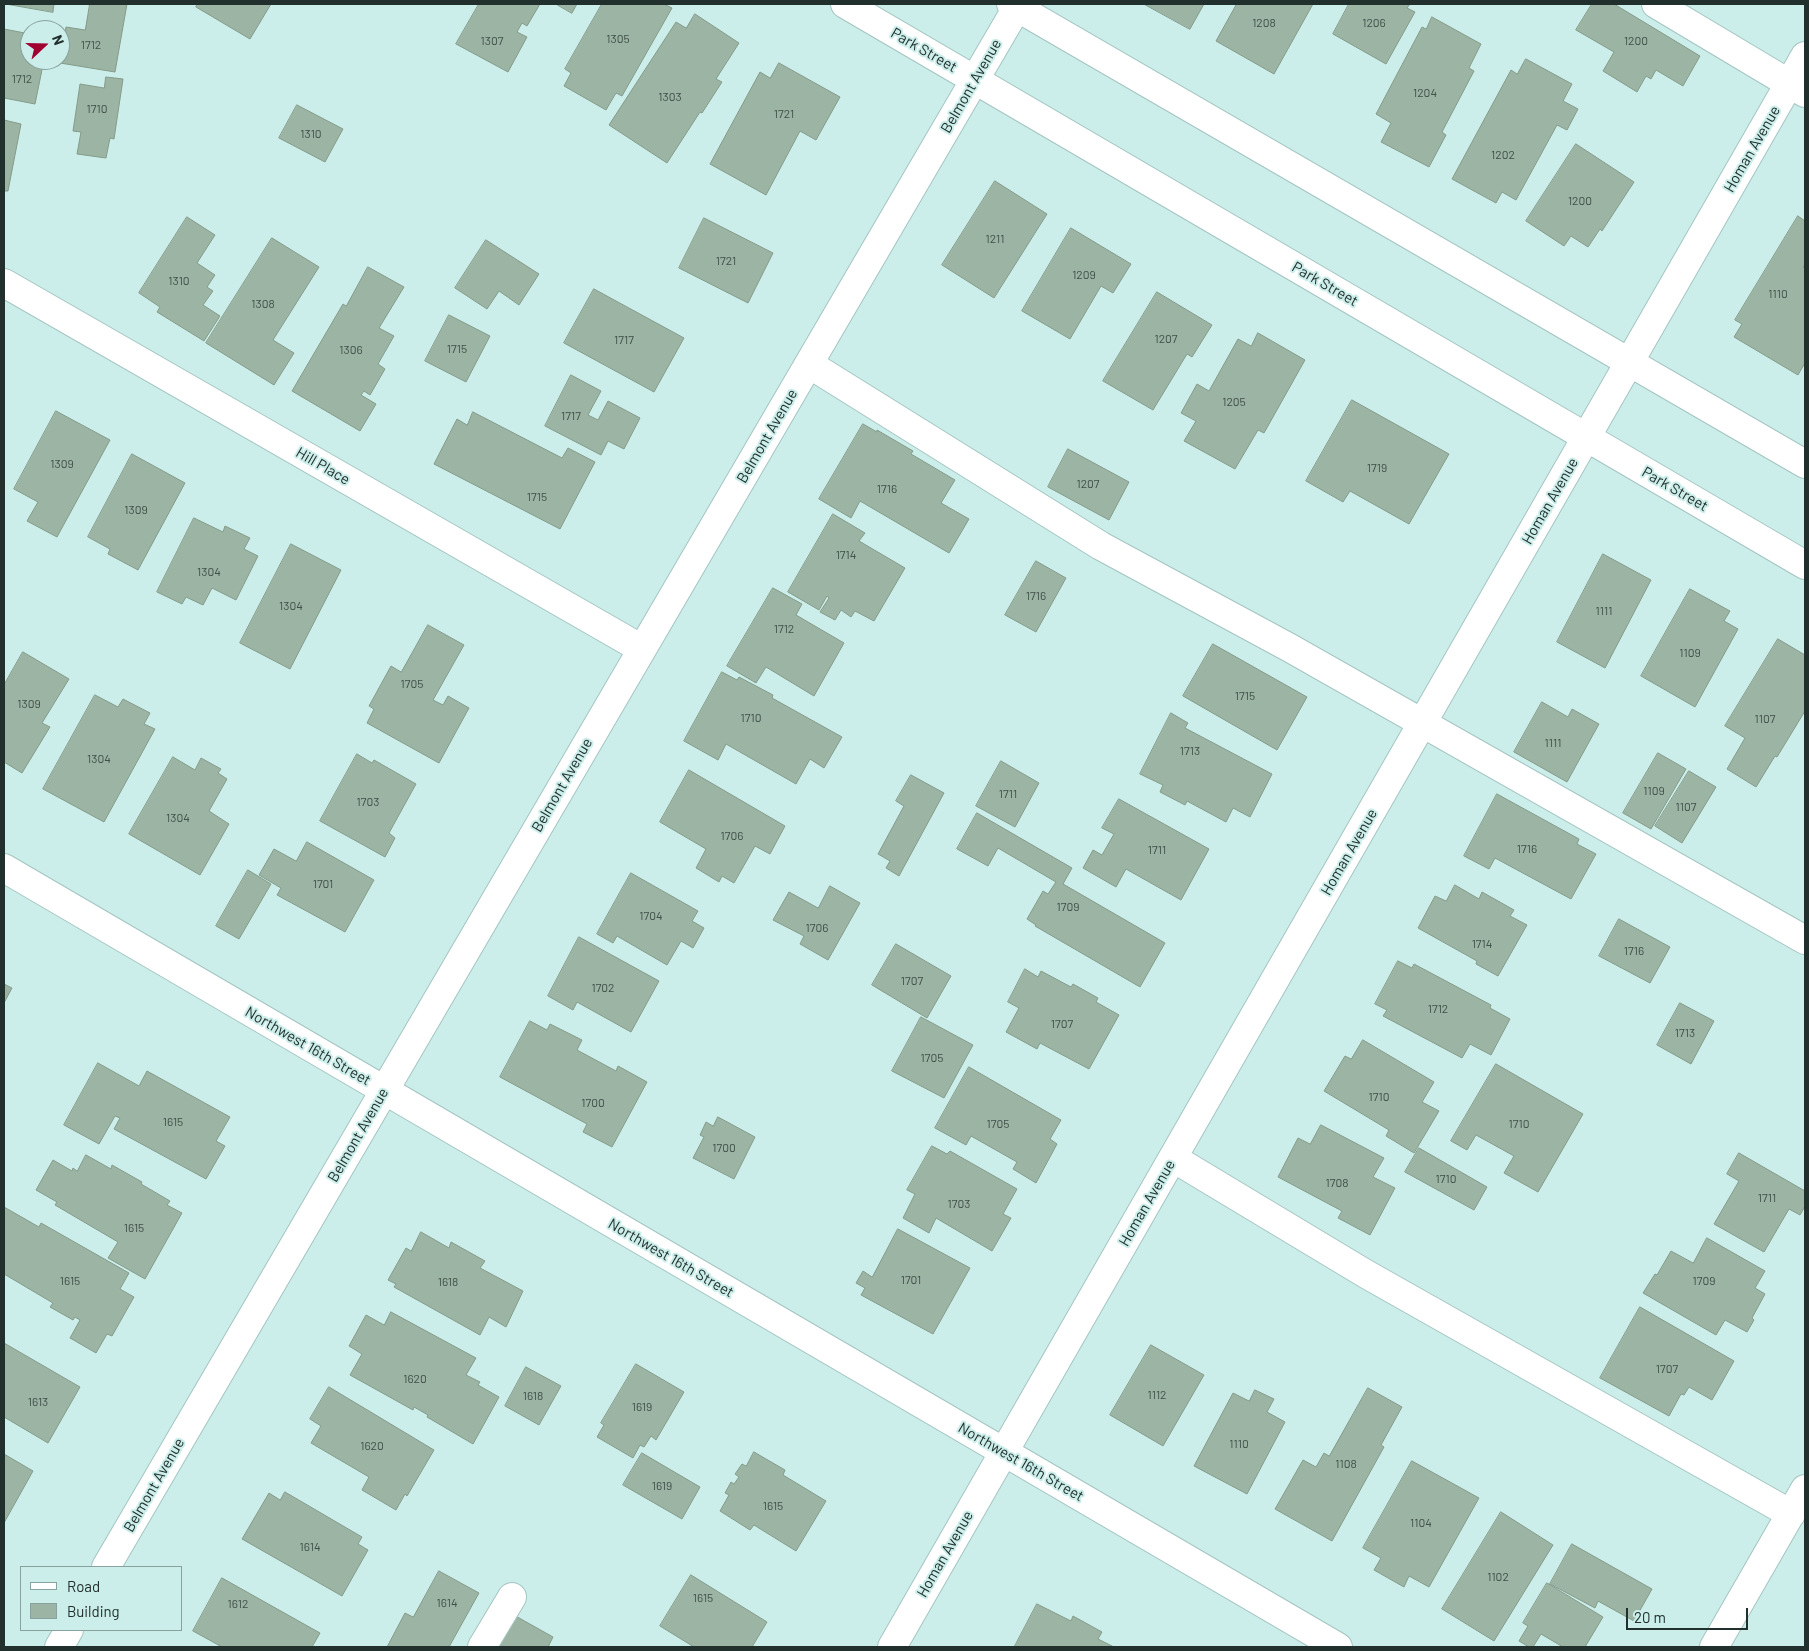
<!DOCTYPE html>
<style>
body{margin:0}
#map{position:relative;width:1809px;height:1651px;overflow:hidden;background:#cceeea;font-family:Barlow,sans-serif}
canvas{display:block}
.frame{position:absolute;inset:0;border:5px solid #212f2d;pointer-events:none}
.legend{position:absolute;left:20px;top:1566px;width:162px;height:65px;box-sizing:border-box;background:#cceeea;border:1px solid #88a29e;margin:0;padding:6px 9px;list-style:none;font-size:15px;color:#212f2d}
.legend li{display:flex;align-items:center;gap:10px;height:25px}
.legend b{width:25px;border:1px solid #88a29e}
.north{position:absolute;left:20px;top:20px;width:50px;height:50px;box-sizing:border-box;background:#cceeea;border:1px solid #88a29e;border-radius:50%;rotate:69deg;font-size:14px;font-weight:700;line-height:20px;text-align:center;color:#212f2d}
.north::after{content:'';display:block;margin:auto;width:18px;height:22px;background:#a10131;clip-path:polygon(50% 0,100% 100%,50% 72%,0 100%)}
.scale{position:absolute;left:1626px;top:1608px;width:122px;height:22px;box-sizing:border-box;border:2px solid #212f2d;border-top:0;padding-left:6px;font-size:15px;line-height:18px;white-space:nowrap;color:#212f2d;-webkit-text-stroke:4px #cceeea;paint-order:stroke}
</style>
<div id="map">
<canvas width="1809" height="1651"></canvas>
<div class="frame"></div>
<ul class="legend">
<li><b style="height:6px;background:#fff"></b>Road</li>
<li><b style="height:14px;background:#9cb4a3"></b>Building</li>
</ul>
<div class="north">N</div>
<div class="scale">20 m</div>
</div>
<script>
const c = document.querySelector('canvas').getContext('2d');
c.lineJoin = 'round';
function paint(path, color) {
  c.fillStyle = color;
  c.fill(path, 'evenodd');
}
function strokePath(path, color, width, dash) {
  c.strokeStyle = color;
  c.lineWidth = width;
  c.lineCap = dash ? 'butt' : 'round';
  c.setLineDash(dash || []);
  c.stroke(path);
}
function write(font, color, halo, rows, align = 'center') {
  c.font = font + ' Barlow,sans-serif';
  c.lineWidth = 4;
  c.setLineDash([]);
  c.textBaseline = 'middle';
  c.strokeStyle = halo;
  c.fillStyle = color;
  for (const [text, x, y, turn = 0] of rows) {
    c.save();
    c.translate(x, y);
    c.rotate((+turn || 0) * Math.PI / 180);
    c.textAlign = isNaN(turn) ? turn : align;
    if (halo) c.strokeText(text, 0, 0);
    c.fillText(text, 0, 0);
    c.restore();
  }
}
const building = new Path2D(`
 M 6,4 L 54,4 L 53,12 Z
 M 90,4 L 127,4 L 115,72 L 60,63 L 66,27 L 85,30 Z
 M 198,4 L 271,4 L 250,39 L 196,7 Z
 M 479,4 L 540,4 L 527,26 L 522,23 L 517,32 L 527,37 L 508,72 L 456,44 Z
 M 556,4 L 577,4 L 572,13 Z
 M 602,4 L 664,4 L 672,8 L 622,96 L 616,93 L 606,110 L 564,86 L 571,73 L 565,69 Z
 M 1144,4 L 1204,4 L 1190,29 Z
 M 1234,4 L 1313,4 L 1274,74 L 1216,41 L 1236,5 Z
 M 1349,4 L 1410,4 L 1407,8 L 1415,12 L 1386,64 L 1333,34 Z
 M 1592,4 L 1614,4 L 1700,56 L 1683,86 L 1656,70 L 1651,79 L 1646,76 L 1637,92 L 1603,71 L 1614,52 L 1576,30 Z
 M 695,14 L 739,43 L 716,79 L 722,82 L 702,113 L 700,112 L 667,163 L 609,125 L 676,22 L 686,28 Z
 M 1432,17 L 1481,44 L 1469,68 L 1474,71 L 1442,132 L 1446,135 L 1429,167 L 1381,142 L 1391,123 L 1376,114 L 1422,27 L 1426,29 Z
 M 4,29 L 30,34 L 30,60 L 44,60 L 35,104 L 4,98 Z
 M 1526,59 L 1572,84 L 1563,101 L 1578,109 L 1567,130 L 1557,125 L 1516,200 L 1502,192 L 1496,203 L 1452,179 L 1511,70 L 1517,74 Z
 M 779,63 L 840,97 L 816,140 L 800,131 L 766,195 L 710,164 L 760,72 L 770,78 Z
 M 106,77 L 123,79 L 114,139 L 110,138 L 106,158 L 77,154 L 81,132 L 73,131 L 80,84 L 104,88 Z
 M 297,105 L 343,129 L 325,162 L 279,138 Z
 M 4,120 L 21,124 L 8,191 L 4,191 Z
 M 1576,144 L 1634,182 L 1602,231 L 1600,229 L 1588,247 L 1571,236 L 1564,246 L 1526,221 Z
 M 995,181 L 1047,214 L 994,298 L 942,265 Z
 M 1798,216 L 1805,221 L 1805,264 L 1803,267 L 1805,269 L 1805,363 L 1798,375 L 1734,337 L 1742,324 L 1735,320 Z
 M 187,217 L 215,235 L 197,263 L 215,275 L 207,287 L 213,291 L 203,305 L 220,316 L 204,341 L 157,312 L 160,307 L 139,293 Z
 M 704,218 L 773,253 L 748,303 L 679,268 Z
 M 1071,228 L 1131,264 L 1113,293 L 1101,286 L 1070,339 L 1022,311 Z
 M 272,238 L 319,267 L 273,340 L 294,353 L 274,385 L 206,343 Z
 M 486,240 L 539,274 L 519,305 L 499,291 L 487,309 L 455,288 Z
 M 368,267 L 404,287 L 379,328 L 394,336 L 378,364 L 385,369 L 370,395 L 364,391 L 361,395 L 376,404 L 360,431 L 292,391 L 343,304 L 346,306 Z
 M 594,289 L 684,338 L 654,392 L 564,343 Z
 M 1157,292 L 1212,325 L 1192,357 L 1187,354 L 1153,410 L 1103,381 Z
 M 449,315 L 490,336 L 466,382 L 425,361 Z
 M 1258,333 L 1305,360 L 1264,433 L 1258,430 L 1235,469 L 1184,441 L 1196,421 L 1181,413 L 1197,384 L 1209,391 L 1238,339 L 1251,346 Z
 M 571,375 L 601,391 L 588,415 L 598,420 L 608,401 L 640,418 L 624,449 L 608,441 L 601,455 L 545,426 Z
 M 1352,400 L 1449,454 L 1409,524 L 1350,491 L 1343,502 L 1306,481 Z
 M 56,411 L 110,440 L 57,537 L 27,521 L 38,502 L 14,489 Z
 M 473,412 L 562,458 L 568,448 L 595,462 L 560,529 L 434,464 L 457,419 L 467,425 Z
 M 863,424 L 877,432 L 877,430 L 913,451 L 911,454 L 955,480 L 941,503 L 969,519 L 949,553 L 860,501 L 851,518 L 819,499 Z
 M 1068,449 L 1129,482 L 1109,520 L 1048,487 Z
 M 132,454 L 185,483 L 138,570 L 108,554 L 110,549 L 88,537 Z
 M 833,514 L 865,533 L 859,541 L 905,568 L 874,621 L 855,611 L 851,617 L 841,610 L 835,620 L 820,612 L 829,598 L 827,596 L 819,610 L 788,592 Z
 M 194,518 L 223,532 L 225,526 L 250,538 L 244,549 L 258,556 L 236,600 L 212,588 L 203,605 L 186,597 L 182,604 L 157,592 Z
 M 291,544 L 341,570 L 290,669 L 240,643 Z
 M 1603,554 L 1651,580 L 1605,668 L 1557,642 Z
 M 1036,561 L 1066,578 L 1036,632 L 1005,615 Z
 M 773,588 L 802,604 L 796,615 L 844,643 L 814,696 L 766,667 L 756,683 L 727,666 Z
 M 1690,589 L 1730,611 L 1724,621 L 1738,629 L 1695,707 L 1641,676 Z
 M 428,625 L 464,645 L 433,700 L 443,705 L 448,696 L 469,708 L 439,763 L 367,723 L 374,709 L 369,706 L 391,666 L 401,672 Z
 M 1778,639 L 1805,655 L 1805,711 L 1777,757 L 1775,756 L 1756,787 L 1727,769 L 1745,738 L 1725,726 Z
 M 1213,644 L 1307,697 L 1277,750 L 1183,696 Z
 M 23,652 L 69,679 L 42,723 L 50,727 L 22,773 L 4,762 L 4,685 Z
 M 722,672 L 737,680 L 739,677 L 773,695 L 772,698 L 842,737 L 824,768 L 810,759 L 796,784 L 726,744 L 718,760 L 684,741 Z
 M 95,695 L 118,707 L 123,699 L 150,713 L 144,724 L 155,729 L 104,822 L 43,789 Z
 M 1542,702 L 1568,717 L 1572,709 L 1599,724 L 1567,782 L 1514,752 Z
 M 1171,713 L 1188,723 L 1185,728 L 1272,774 L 1250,817 L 1233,808 L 1226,822 L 1187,801 L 1185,805 L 1160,792 L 1163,785 L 1140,774 Z
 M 1658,753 L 1686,769 L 1651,829 L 1623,813 Z
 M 357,754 L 372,763 L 374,760 L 416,784 L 389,833 L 395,838 L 385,857 L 320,821 Z
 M 173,757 L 195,770 L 201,758 L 221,769 L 218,773 L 227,779 L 209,811 L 229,824 L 200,875 L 129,834 Z
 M 1001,761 L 1039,783 L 1015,827 L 976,806 Z
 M 689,770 L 785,826 L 770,854 L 755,846 L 734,883 L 722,876 L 719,882 L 696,868 L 706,849 L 660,822 Z
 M 1689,771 L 1716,787 L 1682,843 L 1655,826 Z
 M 911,775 L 944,793 L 899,876 L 886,868 L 890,861 L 878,854 L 904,806 L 896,801 Z
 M 1497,794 L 1579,839 L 1577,844 L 1596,854 L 1571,899 L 1495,858 L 1489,869 L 1464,856 Z
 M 1119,799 L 1209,849 L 1181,900 L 1126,869 L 1116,887 L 1083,868 L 1093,850 L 1102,855 L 1114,834 L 1102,828 Z
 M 977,813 L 1072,868 L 1063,884 L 1165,943 L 1140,987 L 1035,926 L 1036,925 L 1027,919 L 1043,891 L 1048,894 L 1056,882 L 998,848 L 988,866 L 957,849 Z
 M 307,842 L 374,880 L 345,932 L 277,895 L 281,888 L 259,875 L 274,849 L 296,861 Z
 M 248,870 L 271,884 L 239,939 L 216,926 Z
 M 631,873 L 698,911 L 692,921 L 704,928 L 693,948 L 681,941 L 667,965 L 617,936 L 613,943 L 597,934 Z
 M 1455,885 L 1479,899 L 1482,892 L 1514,910 L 1510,916 L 1527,925 L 1498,976 L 1476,964 L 1477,961 L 1418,928 L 1435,896 L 1446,901 Z
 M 830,886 L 860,903 L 828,960 L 800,944 L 804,936 L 773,920 L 789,892 L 818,908 Z
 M 1619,919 L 1670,947 L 1650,983 L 1599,956 Z
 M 579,937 L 659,981 L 631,1032 L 577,1002 L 573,1010 L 548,996 Z
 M 896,944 L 951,976 L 927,1018 L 872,985 Z
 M 1398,961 L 1412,968 L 1414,964 L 1491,1005 L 1490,1008 L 1510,1019 L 1491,1055 L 1470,1044 L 1462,1058 L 1383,1016 L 1387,1010 L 1375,1004 Z
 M 1025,969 L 1038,977 L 1041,971 L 1071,987 L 1073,984 L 1098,998 L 1096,1002 L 1119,1015 L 1089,1069 L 1040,1043 L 1037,1049 L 1006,1032 L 1019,1008 L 1008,1002 Z
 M 4,984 L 12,988 L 4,1003 Z
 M 1680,1003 L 1714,1021 L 1691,1064 L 1657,1045 Z
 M 921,1017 L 973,1045 L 944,1098 L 892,1071 Z
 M 530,1021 L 547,1030 L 550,1024 L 582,1040 L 577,1050 L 616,1071 L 618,1066 L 647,1082 L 612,1147 L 583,1132 L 587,1124 L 500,1077 Z
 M 1363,1040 L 1434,1082 L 1422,1102 L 1439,1111 L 1414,1153 L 1386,1136 L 1389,1130 L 1324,1091 L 1345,1056 L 1351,1059 Z
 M 98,1063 L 139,1086 L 147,1071 L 230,1117 L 216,1141 L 225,1146 L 206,1179 L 114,1129 L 120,1118 L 115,1116 L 99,1144 L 64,1125 Z
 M 1496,1064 L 1583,1114 L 1538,1192 L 1504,1173 L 1514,1156 L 1476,1135 L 1467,1150 L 1451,1141 Z
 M 969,1067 L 1061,1120 L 1050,1139 L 1057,1144 L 1036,1183 L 1013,1169 L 1017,1162 L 971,1136 L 966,1145 L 935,1128 Z
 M 718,1117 L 755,1137 L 734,1179 L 693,1158 L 704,1137 L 700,1135 L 706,1122 L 713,1126 Z
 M 1321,1125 L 1384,1158 L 1373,1177 L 1395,1188 L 1370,1235 L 1338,1218 L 1342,1211 L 1278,1177 L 1298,1138 L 1310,1144 Z
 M 932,1146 L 947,1154 L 950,1151 L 1017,1189 L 1003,1214 L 1011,1218 L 992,1251 L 936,1218 L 929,1233 L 903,1218 L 915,1194 L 907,1190 Z
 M 1419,1148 L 1487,1187 L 1474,1210 L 1405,1172 Z
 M 1739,1153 L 1805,1191 L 1805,1206 L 1800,1215 L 1789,1209 L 1764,1252 L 1714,1224 L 1739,1181 L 1727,1174 Z
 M 86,1155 L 111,1169 L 112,1165 L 142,1182 L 141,1184 L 170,1201 L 167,1205 L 182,1213 L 145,1279 L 108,1258 L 118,1242 L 55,1205 L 57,1202 L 36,1190 L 53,1160 L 72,1171 L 73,1168 L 77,1171 Z
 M 4,1207 L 39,1227 L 41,1223 L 129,1273 L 120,1289 L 134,1297 L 112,1336 L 107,1334 L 96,1353 L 70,1338 L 80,1320 L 75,1317 L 73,1320 L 50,1307 L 53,1303 L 4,1274 Z
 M 898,1229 L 970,1268 L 933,1334 L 861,1295 L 865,1288 L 856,1283 L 863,1271 L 872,1277 Z
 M 421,1232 L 449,1248 L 451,1242 L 485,1261 L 480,1268 L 523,1291 L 506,1327 L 489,1317 L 480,1335 L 394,1287 L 396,1284 L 388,1280 L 406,1248 L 411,1251 Z
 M 1707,1238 L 1765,1271 L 1755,1288 L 1765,1294 L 1752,1318 L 1754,1320 L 1747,1332 L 1725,1320 L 1716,1335 L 1643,1293 L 1655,1274 L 1657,1275 L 1671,1251 L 1693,1263 Z
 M 1640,1307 L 1734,1361 L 1712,1400 L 1689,1387 L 1684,1395 L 1681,1394 L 1669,1416 L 1600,1378 Z
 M 391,1312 L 476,1358 L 466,1375 L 480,1382 L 478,1385 L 499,1397 L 473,1444 L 427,1417 L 428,1415 L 414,1407 L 413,1410 L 350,1375 L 362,1354 L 349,1346 L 366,1315 L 384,1325 Z
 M 4,1343 L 80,1387 L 48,1443 L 4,1417 Z
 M 1151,1345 L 1204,1375 L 1163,1446 L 1110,1415 Z
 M 636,1364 L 684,1392 L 656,1440 L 651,1436 L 644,1447 L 640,1445 L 633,1458 L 597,1437 L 604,1425 L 601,1423 Z
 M 526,1367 L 561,1386 L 539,1425 L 505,1406 Z
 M 329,1387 L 434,1450 L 407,1496 L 405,1494 L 396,1510 L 362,1490 L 369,1477 L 311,1443 L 321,1426 L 310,1419 Z
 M 1368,1388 L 1402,1407 L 1381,1445 L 1384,1447 L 1332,1541 L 1275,1509 L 1303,1460 L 1316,1467 L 1324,1453 L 1329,1456 Z
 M 1255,1390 L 1274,1399 L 1267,1412 L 1285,1422 L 1247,1494 L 1194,1466 L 1233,1393 L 1249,1401 Z
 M 754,1452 L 785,1470 L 783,1475 L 826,1501 L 796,1551 L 754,1525 L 750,1530 L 720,1511 L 729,1495 L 725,1493 L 731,1482 L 734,1484 L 739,1477 L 735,1474 L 742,1464 L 746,1466 Z
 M 642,1453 L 700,1487 L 682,1519 L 623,1485 Z
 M 4,1454 L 33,1471 L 4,1523 Z
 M 1412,1461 L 1479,1498 L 1429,1587 L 1409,1576 L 1404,1587 L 1374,1570 L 1381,1558 L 1363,1548 Z
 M 285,1492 L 362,1537 L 358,1544 L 368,1550 L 342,1596 L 242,1539 L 269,1493 L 280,1500 Z
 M 1501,1512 L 1553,1545 L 1494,1641 L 1442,1609 Z
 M 1572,1544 L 1652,1589 L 1634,1621 L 1598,1601 L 1595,1608 L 1550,1584 Z
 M 439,1571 L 479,1593 L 449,1647 L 387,1647 L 405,1613 L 413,1617 Z
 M 691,1575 L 767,1622 L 752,1647 L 694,1647 L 660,1626 Z
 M 222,1578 L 320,1633 L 312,1647 L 222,1647 L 193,1631 Z
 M 1547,1583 L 1603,1617 L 1585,1647 L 1563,1647 L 1541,1634 L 1533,1647 L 1529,1647 L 1519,1641 L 1528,1626 L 1523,1623 Z
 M 1037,1604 L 1071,1621 L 1073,1616 L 1102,1632 L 1098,1639 L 1114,1647 L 1018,1647 L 1015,1646 Z
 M 512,1614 L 553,1637 L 548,1647 L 493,1647 Z`);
paint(building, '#9cb4a3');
strokePath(building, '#849b8a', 1);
const minor = new Path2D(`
 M 845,4 L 1805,565
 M 1011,4 L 1805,464
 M 1656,4 L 1805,93
 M 4,283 L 642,649
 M 809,364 L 1101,546 L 1290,648 L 1805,940
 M 4,868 L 1338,1647
 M 1173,1158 L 1366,1274 L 1791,1514
 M 106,1567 L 1019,4
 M 59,1647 L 69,1630
 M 482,1647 L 512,1597
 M 892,1647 L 1805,56
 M 1714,1647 L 1805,1489`);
strokePath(minor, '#a4c5c2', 30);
strokePath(minor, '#fff', 28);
write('12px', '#40504a', null, [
 ["1208",1264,23],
 ["1206",1374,23],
 ["1305",618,39],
 ["1307",492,41],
 ["1200",1636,41],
 ["1712",91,45],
 ["1712",22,79],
 ["1204",1425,93],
 ["1303",670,97],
 ["1710",97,109],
 ["1721",784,114],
 ["1310",311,134],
 ["1202",1503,155],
 ["1200",1580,201],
 ["1211",995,239],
 ["1721",726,261],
 ["1209",1084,275],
 ["1310",179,281],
 ["1110",1778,294],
 ["1308",263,304],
 ["1207",1166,339],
 ["1717",624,340],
 ["1715",457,349],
 ["1306",351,350],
 ["1205",1234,402],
 ["1717",571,416],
 ["1309",62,464],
 ["1719",1377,468],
 ["1207",1088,484],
 ["1716",887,489],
 ["1715",537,497],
 ["1309",136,510],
 ["1714",846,555],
 ["1304",209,572],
 ["1716",1036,596],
 ["1304",291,606],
 ["1111",1604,611],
 ["1712",784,629],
 ["1109",1690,653],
 ["1705",412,684],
 ["1715",1245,696],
 ["1309",29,704],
 ["1710",751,718],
 ["1107",1765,719],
 ["1111",1553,743],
 ["1713",1190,751],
 ["1304",99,759],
 ["1109",1654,791],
 ["1711",1008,794],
 ["1703",368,802],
 ["1107",1686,807],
 ["1304",178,818],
 ["1706",732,836],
 ["1716",1527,849],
 ["1711",1157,850],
 ["1701",323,884],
 ["1709",1068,907],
 ["1704",651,916],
 ["1706",817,928],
 ["1714",1482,944],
 ["1716",1634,951],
 ["1707",912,981],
 ["1702",603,988],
 ["1712",1438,1009],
 ["1707",1062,1024],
 ["1713",1685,1033],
 ["1705",932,1058],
 ["1710",1379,1097],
 ["1700",593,1103],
 ["1615",173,1122],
 ["1705",998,1124],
 ["1710",1519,1124],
 ["1700",724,1148],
 ["1710",1446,1179],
 ["1708",1337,1183],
 ["1711",1767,1198],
 ["1703",959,1204],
 ["1615",134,1228],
 ["1701",911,1280],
 ["1615",70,1281],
 ["1709",1704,1281],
 ["1618",448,1282],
 ["1707",1667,1369],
 ["1620",415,1379],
 ["1112",1157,1395],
 ["1618",533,1396],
 ["1613",38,1402],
 ["1619",642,1407],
 ["1110",1239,1444],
 ["1620",372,1446],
 ["1108",1346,1464],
 ["1619",662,1486],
 ["1615",773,1506],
 ["1104",1421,1523],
 ["1614",310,1547],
 ["1102",1498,1577],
 ["1615",703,1598],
 ["1614",447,1603],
 ["1612",238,1604]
]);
write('15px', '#212f2d', '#cceeea', [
 ["Park Street",924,50,30],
 ["Belmont Avenue",971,86,-60],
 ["Homan Avenue",1752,149,-60],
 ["Park Street",1325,284,30],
 ["Belmont Avenue",767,436,-60],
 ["Hill Place",323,466,30],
 ["Park Street",1675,489,30],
 ["Homan Avenue",1550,501,-60],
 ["Belmont Avenue",562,785,-60],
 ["Homan Avenue",1349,852,-60],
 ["Northwest 16th Street",308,1046,30],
 ["Belmont Avenue",358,1135,-60],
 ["Homan Avenue",1147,1203,-60],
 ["Northwest 16th Street",671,1258,30],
 ["Northwest 16th Street",1021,1462,30],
 ["Belmont Avenue",154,1485,-60],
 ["Homan Avenue",945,1554,-60]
]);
</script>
